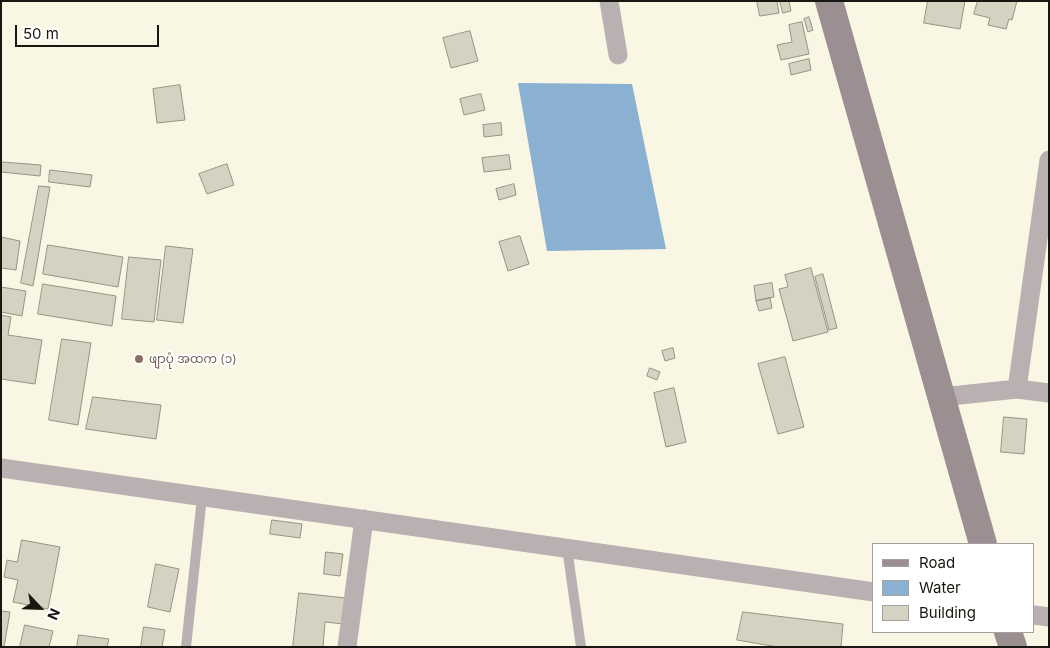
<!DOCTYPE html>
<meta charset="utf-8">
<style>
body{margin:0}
#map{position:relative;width:1050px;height:648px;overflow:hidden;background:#faf6e4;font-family:Inter,sans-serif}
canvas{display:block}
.frame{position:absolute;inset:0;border:2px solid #191711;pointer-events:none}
.legend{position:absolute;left:872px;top:543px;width:162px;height:90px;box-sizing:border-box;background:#fff;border:1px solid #a3a2a0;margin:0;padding:6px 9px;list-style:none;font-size:15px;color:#191711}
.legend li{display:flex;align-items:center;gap:10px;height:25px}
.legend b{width:25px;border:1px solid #a3a2a0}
.north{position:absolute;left:15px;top:583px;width:50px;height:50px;-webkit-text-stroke:4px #fff;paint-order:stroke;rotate:114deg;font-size:14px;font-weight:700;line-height:20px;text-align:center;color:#191711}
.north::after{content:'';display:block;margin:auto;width:18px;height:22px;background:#191711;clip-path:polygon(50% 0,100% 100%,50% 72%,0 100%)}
.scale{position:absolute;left:15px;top:25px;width:144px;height:22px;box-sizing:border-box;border:2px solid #191711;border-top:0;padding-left:6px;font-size:15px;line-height:18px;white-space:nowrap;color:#191711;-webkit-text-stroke:4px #fff;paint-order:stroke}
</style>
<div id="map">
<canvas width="1050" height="648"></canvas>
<div class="frame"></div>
<ul class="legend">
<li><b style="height:6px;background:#9b8f92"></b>Road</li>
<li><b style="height:14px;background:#8ab0d2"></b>Water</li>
<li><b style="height:14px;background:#d6d2c1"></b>Building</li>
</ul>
<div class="north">N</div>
<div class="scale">50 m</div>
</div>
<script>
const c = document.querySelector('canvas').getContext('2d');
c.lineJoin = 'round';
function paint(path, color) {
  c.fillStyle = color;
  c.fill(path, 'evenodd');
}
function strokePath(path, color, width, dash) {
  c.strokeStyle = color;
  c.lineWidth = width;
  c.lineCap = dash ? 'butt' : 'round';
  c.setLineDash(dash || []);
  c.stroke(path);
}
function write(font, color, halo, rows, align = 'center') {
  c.font = font + ' Inter,"Noto Sans Myanmar",sans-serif';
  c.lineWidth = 4;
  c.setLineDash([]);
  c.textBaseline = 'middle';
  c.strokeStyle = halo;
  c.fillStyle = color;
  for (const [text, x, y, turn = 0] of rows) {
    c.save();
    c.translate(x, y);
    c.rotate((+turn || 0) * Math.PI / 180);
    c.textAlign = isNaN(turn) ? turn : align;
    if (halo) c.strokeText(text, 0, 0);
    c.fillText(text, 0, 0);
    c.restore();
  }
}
paint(new Path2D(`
 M 518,83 L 632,84 L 666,249 L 547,251 Z`), '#8ab0d2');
const building = new Path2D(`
 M 757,1 L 777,1 L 779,13 L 760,16 Z
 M 780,1 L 789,1 L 791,11 L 783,13 Z
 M 928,1 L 965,1 L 960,29 L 924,23 Z
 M 978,1 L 1017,1 L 1012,20 L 1009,19 L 1006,29 L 988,25 L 990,18 L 974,14 Z
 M 809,17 L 813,30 L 808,32 L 804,19 Z
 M 802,22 L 809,54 L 781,60 L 777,45 L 792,42 L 789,25 Z
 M 470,31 L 478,61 L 451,68 L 443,38 Z
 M 809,59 L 811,70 L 791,75 L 789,64 Z
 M 180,85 L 185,120 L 157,123 L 153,89 Z
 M 481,94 L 485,110 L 464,115 L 460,99 Z
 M 501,123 L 502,135 L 484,137 L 483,125 Z
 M 509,155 L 511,169 L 484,172 L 482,158 Z
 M 2,162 L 41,165 L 40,176 L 1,172 Z
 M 227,164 L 234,185 L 207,194 L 199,174 Z
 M 50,170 L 92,175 L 90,187 L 49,182 Z
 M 514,184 L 516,195 L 499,200 L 496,189 Z
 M 39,186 L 50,187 L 33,286 L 21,283 Z
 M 520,236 L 529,264 L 508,271 L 499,242 Z
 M 1,237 L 20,241 L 16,270 L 1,268 Z
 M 48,245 L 123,257 L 118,287 L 43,274 Z
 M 166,246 L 193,249 L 183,323 L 157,320 Z
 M 129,257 L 161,260 L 154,322 L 122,319 Z
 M 811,268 L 828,332 L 793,341 L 779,289 L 788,287 L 785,275 Z
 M 823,274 L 837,328 L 829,330 L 815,277 Z
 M 772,283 L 774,297 L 756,301 L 754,286 Z
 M 43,284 L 116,296 L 112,326 L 38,314 Z
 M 1,287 L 26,291 L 22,316 L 1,312 Z
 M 770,298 L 772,308 L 759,311 L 756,301 Z
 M 1,315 L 11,317 L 8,335 L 42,340 L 35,384 L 1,379 Z
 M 62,339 L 91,343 L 78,425 L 49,420 Z
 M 673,348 L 675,358 L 665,361 L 662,351 Z
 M 785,357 L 804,427 L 778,434 L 758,364 Z
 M 650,368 L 660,372 L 657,380 L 647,376 Z
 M 674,388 L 686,442 L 666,447 L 654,393 Z
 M 93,397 L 161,405 L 156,439 L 86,429 Z
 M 1004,417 L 1027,419 L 1024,454 L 1001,452 Z
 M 272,520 L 302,524 L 300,538 L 270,534 Z
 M 22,540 L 60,547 L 48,609 L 13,602 L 18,580 L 4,577 L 7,560 L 17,562 Z
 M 326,552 L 343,554 L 340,576 L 324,574 Z
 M 156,564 L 179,569 L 170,612 L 148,607 Z
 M 299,593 L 346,598 L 343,624 L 325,622 L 323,647 L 293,647 Z
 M 1,611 L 10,612 L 4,647 L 1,647 Z
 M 743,612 L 843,624 L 841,647 L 778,647 L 737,640 Z
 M 25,625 L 53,631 L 49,647 L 20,647 Z
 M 144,627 L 165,630 L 162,647 L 141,647 Z
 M 79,635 L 109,639 L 107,647 L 77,647 Z`);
paint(building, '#d6d2c1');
strokePath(building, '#979383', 1);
strokePath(new Path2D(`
 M 567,548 L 581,647
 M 186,647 L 202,497`), '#b9b0b2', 10);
strokePath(new Path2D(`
 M 609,1 L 618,55
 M 1017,389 L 1049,160
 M 941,397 L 1017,389 L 1049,393
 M 1,468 L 874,592
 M 1034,615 L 1049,617
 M 347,647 L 364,519`), '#b9b0b2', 19);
strokePath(new Path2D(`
 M 829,1 L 983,544
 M 1008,632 L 1013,647`), '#9b8f92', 28);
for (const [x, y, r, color] of [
 [139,359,5,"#8d6e63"]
]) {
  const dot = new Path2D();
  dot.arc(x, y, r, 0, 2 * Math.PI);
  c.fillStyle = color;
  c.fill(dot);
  strokePath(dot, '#fff', 2);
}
write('12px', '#785e54', '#fff', [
 ["ဖျာပုံ အထက (၁)",149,359]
], 'left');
</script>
